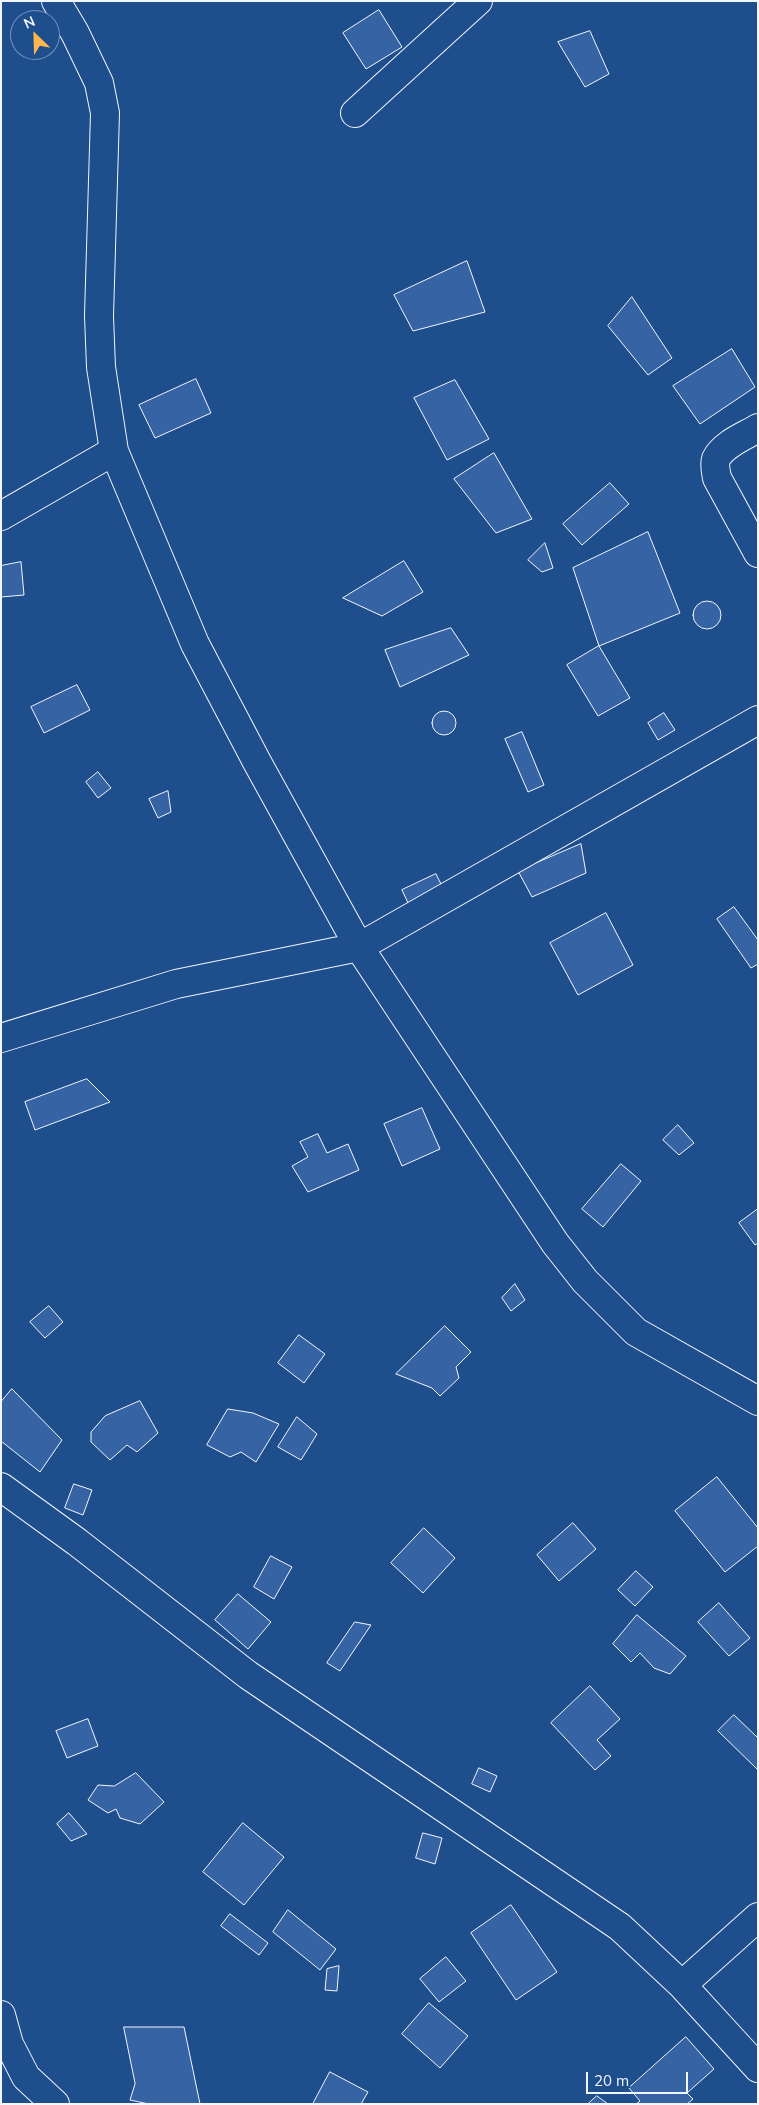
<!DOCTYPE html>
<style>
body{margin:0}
#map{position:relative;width:759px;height:2105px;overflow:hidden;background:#1f4e8c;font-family:Mulish,sans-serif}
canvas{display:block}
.frame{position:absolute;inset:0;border:2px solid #f2f6ff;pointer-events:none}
.north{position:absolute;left:10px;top:10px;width:50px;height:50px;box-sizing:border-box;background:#1f4e8c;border:1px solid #7391ba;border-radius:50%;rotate:336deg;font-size:14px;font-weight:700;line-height:20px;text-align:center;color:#f2f6ff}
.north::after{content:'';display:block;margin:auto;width:18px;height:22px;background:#ffb74d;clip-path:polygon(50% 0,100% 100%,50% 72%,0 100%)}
.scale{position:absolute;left:586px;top:2072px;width:102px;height:22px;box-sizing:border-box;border:2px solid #f2f6ff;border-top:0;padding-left:6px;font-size:15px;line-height:18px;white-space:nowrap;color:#f2f6ff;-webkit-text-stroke:4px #1f4e8c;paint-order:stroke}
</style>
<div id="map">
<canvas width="759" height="2105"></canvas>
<div class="frame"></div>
<div class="north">N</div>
<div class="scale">20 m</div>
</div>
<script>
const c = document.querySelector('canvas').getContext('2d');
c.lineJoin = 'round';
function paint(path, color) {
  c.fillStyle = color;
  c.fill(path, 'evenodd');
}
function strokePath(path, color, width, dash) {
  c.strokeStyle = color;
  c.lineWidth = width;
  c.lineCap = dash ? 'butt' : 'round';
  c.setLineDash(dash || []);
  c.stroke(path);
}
const building = new Path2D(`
 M 379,10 L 402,47 L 366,69 L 343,33 Z
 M 590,31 L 609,74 L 585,87 L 558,42 Z
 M 467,261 L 485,312 L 413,331 L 394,295 Z
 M 632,297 L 672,358 L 648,375 L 608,326 Z
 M 732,349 L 755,387 L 700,424 L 673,386 Z
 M 196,379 L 211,413 L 155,438 L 139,405 Z
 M 455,380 L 489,439 L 447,460 L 414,398 Z
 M 494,453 L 532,519 L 496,533 L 454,479 Z
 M 610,483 L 629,504 L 582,545 L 563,524 Z
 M 648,532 L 680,613 L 599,646 L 573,568 Z
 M 545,543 L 553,568 L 542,572 L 528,560 Z
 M 404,561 L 423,592 L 382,616 L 343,598 Z
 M 21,562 L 24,595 L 1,597 L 1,566 Z
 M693 615a14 14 0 1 1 28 0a14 14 0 1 1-28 0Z
 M 451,628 L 469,655 L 400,687 L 385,650 Z
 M 599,646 L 630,698 L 598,716 L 567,665 Z
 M 77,685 L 90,710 L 44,733 L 31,707 Z
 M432 723a12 12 0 1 1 24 0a12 12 0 1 1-24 0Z
 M 664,713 L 675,730 L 658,740 L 648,723 Z
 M 522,732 L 544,785 L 528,792 L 505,739 Z
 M 98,772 L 111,788 L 98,798 L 86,782 Z
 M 168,791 L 171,812 L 158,818 L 149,799 Z
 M 581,844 L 586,873 L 532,897 L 518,871 Z
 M 436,874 L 444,890 L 410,907 L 402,890 Z
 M 734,907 L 758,940 L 758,964 L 751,968 L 717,919 Z
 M 606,913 L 633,965 L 578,995 L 550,943 Z
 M 87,1079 L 110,1102 L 35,1130 L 25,1102 Z
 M 422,1108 L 440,1149 L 402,1166 L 384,1124 Z
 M 678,1125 L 694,1143 L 679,1155 L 663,1140 Z
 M 318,1134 L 327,1153 L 348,1144 L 359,1170 L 308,1192 L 292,1166 L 308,1157 L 300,1142 Z
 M 621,1164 L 641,1181 L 603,1227 L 582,1209 Z
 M 758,1209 L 758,1243 L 755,1245 L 739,1223 Z
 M 515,1284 L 525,1300 L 511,1311 L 502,1298 Z
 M 49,1306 L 63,1322 L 45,1338 L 30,1322 Z
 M 445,1326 L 471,1352 L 456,1367 L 459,1378 L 440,1396 L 432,1388 L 396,1374 Z
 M 299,1335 L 325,1354 L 304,1383 L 278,1363 Z
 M 12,1389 L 62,1440 L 40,1472 L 1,1441 L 1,1402 Z
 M 140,1401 L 158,1433 L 137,1452 L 127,1445 L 110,1460 L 91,1442 L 91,1432 L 105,1416 Z
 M 228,1409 L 253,1413 L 279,1424 L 256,1462 L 241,1452 L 230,1457 L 207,1445 Z
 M 297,1417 L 317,1434 L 301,1460 L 278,1447 Z
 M 717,1477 L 758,1528 L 758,1546 L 725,1572 L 675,1511 Z
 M 74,1484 L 92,1490 L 83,1515 L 65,1508 Z
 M 573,1523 L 596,1549 L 559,1581 L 537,1555 Z
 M 424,1528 L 455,1558 L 423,1593 L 391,1563 Z
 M 271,1556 L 292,1567 L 274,1599 L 254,1587 Z
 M 636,1571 L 653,1587 L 635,1606 L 618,1590 Z
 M 238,1594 L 271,1622 L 248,1649 L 215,1620 Z
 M 719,1603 L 750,1638 L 729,1656 L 698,1622 Z
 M 637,1615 L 686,1656 L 670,1674 L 654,1668 L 640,1653 L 631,1662 L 613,1644 Z
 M 355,1622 L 371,1625 L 340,1671 L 327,1663 Z
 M 590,1686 L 620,1719 L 597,1740 L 611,1756 L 595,1770 L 551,1723 Z
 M 734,1715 L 758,1738 L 758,1770 L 718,1731 Z
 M 88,1719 L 98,1746 L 67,1758 L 56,1731 Z
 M 479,1768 L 497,1776 L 490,1792 L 472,1784 Z
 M 136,1773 L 164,1802 L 140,1824 L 120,1818 L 116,1809 L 108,1813 L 88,1800 L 98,1785 L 114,1786 Z
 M 69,1813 L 87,1834 L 71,1841 L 57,1824 Z
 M 243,1823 L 284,1857 L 244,1905 L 203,1872 Z
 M 423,1833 L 442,1838 L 435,1864 L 416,1858 Z
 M 511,1905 L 557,1972 L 516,2000 L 471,1933 Z
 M 288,1910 L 336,1949 L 320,1970 L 273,1932 Z
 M 230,1914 L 268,1943 L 259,1955 L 221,1926 Z
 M 446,1957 L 466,1981 L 439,2002 L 420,1979 Z
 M 339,1966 L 337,1991 L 325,1990 L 327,1969 Z
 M 429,2003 L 468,2036 L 440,2068 L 402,2034 Z
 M 124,2027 L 184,2027 L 200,2104 L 149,2104 L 130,2100 L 135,2084 Z
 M 686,2037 L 714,2069 L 687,2093 L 693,2099 L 687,2104 L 636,2104 L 640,2101 L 629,2088 Z
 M 330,2072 L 368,2092 L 361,2104 L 313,2104 Z
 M 597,2096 L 608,2104 L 588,2104 Z`);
paint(building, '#3563a3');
strokePath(building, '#f2f6ff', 1);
const minor = new Path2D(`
 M 56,1 L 75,33 L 99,83 L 105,113 L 99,316 L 101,367 L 114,451 L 195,644 L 257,762 L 359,947 L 555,1243 L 585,1281 L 636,1332 L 758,1401
 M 355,113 L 478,1
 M 758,428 C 745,436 723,444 716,459 C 714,465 716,472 717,478 L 758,553
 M 1,516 L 114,451
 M 1,1038 L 176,984 L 359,947 L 758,720
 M 1,1487 L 77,1542 L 248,1675 L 620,1927 L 682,1985 L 758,2068
 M 682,1985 L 758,1917
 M 1,2015 L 9,2044 L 26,2077 L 55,2104`);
strokePath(minor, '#f2f6ff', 30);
strokePath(minor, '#1f4e8c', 28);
</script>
